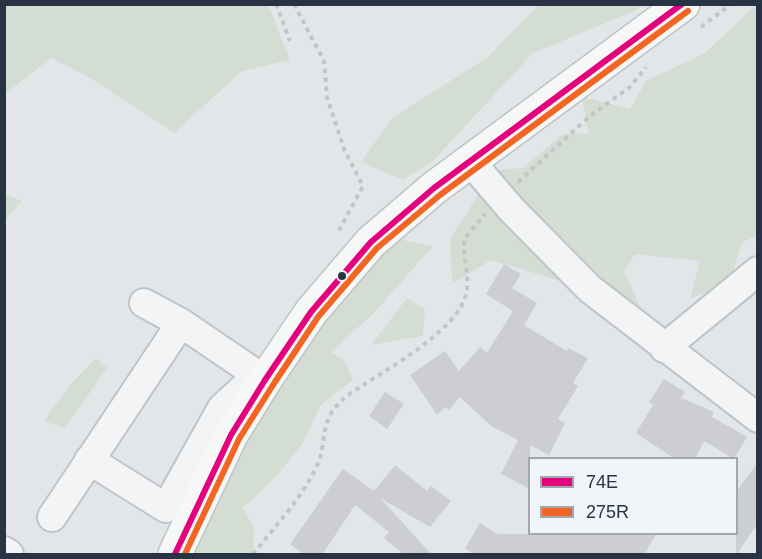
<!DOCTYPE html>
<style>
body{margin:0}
#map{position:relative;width:762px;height:559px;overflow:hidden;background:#e3e6e9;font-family:Arial,sans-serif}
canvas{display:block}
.frame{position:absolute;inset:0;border:6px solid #283444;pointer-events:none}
.legend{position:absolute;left:528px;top:457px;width:210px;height:78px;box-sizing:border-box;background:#f1f4f8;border:2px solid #a1a7b0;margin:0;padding:8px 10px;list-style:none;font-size:18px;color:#283444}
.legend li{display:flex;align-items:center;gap:12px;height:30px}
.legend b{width:30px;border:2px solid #a1a7b0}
</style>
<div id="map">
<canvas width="762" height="559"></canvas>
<div class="frame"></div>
<ul class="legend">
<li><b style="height:8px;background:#e5007d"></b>74E</li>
<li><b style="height:8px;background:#f26522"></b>275R</li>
</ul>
</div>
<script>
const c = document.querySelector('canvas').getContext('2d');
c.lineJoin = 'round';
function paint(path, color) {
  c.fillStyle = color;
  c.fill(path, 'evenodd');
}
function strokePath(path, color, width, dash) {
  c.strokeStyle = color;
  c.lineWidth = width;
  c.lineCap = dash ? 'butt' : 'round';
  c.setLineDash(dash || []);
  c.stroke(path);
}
paint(new Path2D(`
 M 5,4 L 268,5 L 290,60 L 242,71 L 174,133 L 92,79 L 51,58 L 5,94 Z
 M 539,4 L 642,5 L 637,10 L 533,53 L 432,162 L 403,180 L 361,162 L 392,118 L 488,57 Z
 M 756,5 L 757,236 L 742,242 L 730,282 L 690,299 L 700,261 L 635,254 L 624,272 L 647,321 L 567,283 L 491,260 L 452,284 L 450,239 L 494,170 L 523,168 L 563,134 L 589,134 L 582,97 L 630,109 L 646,81 L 705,53 Z
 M 5,194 L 22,201 L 5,221 Z
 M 393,238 L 433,246 L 374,313 L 331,352 L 344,360 L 353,380 L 320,406 L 304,441 L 276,477 L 243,508 L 254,528 L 253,554 L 173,554 L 273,385 Z
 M 407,298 L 425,309 L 423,336 L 371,345 Z
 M 96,358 L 107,368 L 65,428 L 44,421 L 71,384 Z`), '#d4ddd4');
paint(new Path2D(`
 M 504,264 L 521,274 L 512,288 L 537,303 L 524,325 L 567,351 L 568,348 L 588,358 L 573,383 L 578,386 L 558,419 L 565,423 L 549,455 L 530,445 L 530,489 L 501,474 L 518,440 L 491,426 L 460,397 L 449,410 L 445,407 L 437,415 L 410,375 L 445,351 L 459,371 L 480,347 L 487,353 L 513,311 L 486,294 Z
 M 664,379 L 685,392 L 681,398 L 714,412 L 712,417 L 747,437 L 734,459 L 704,441 L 695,459 L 675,459 L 636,433 L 653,405 L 649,402 Z
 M 385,392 L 404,404 L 387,429 L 369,416 Z
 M 758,462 L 758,523 L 736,555 L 736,492 Z
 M 395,465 L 427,491 L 431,486 L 451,501 L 430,527 L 380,498 L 432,555 L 404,555 L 384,538 L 389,532 L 355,505 L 322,555 L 305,555 L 290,544 L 343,469 L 374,491 Z
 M 480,523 L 497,534 L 656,534 L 644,555 L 475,555 L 465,548 Z`), '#ccced1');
const minor = new Path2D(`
 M 470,161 L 512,210 L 590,289 L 758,418
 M 144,303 L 181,323 L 265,380
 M 664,348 L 758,271
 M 89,460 L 166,508 L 222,408 L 258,375
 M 52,517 L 181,323
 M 4,551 L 9,554`);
const major = new Path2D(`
 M 175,554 L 231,435 L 265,380 L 311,312 L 371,242 L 434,188 L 683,4`);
strokePath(minor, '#c1c4c7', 32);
strokePath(major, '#bfc3c7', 36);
strokePath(new Path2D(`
 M 276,4 L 290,41
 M 294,4 L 324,61 L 327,97 L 344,149 L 363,186 L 338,232
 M 701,27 L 731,4
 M 518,182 L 590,116 L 630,87 L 646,67
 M 253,554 C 274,528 298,502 314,472 C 331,441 314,422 348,395 C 381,372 457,333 466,294 C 471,275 461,257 465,238 L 485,214`), '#c1c5c9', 4, [4.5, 4.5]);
strokePath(minor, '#f3f4f5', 28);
strokePath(major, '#f6f7f7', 33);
strokePath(new Path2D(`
 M 175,554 L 231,435 L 265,380 L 311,312 L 371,242 L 434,188 L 682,4`), '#e5007d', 6);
strokePath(new Path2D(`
 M 185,554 L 239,439 L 273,385 L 318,317 L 377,248 L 440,195 L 688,11`), '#f26522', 6);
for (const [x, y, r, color] of [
 [342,276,5,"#283444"]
]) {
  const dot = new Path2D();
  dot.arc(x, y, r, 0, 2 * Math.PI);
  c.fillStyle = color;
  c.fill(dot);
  strokePath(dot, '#f1f4f8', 2);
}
</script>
